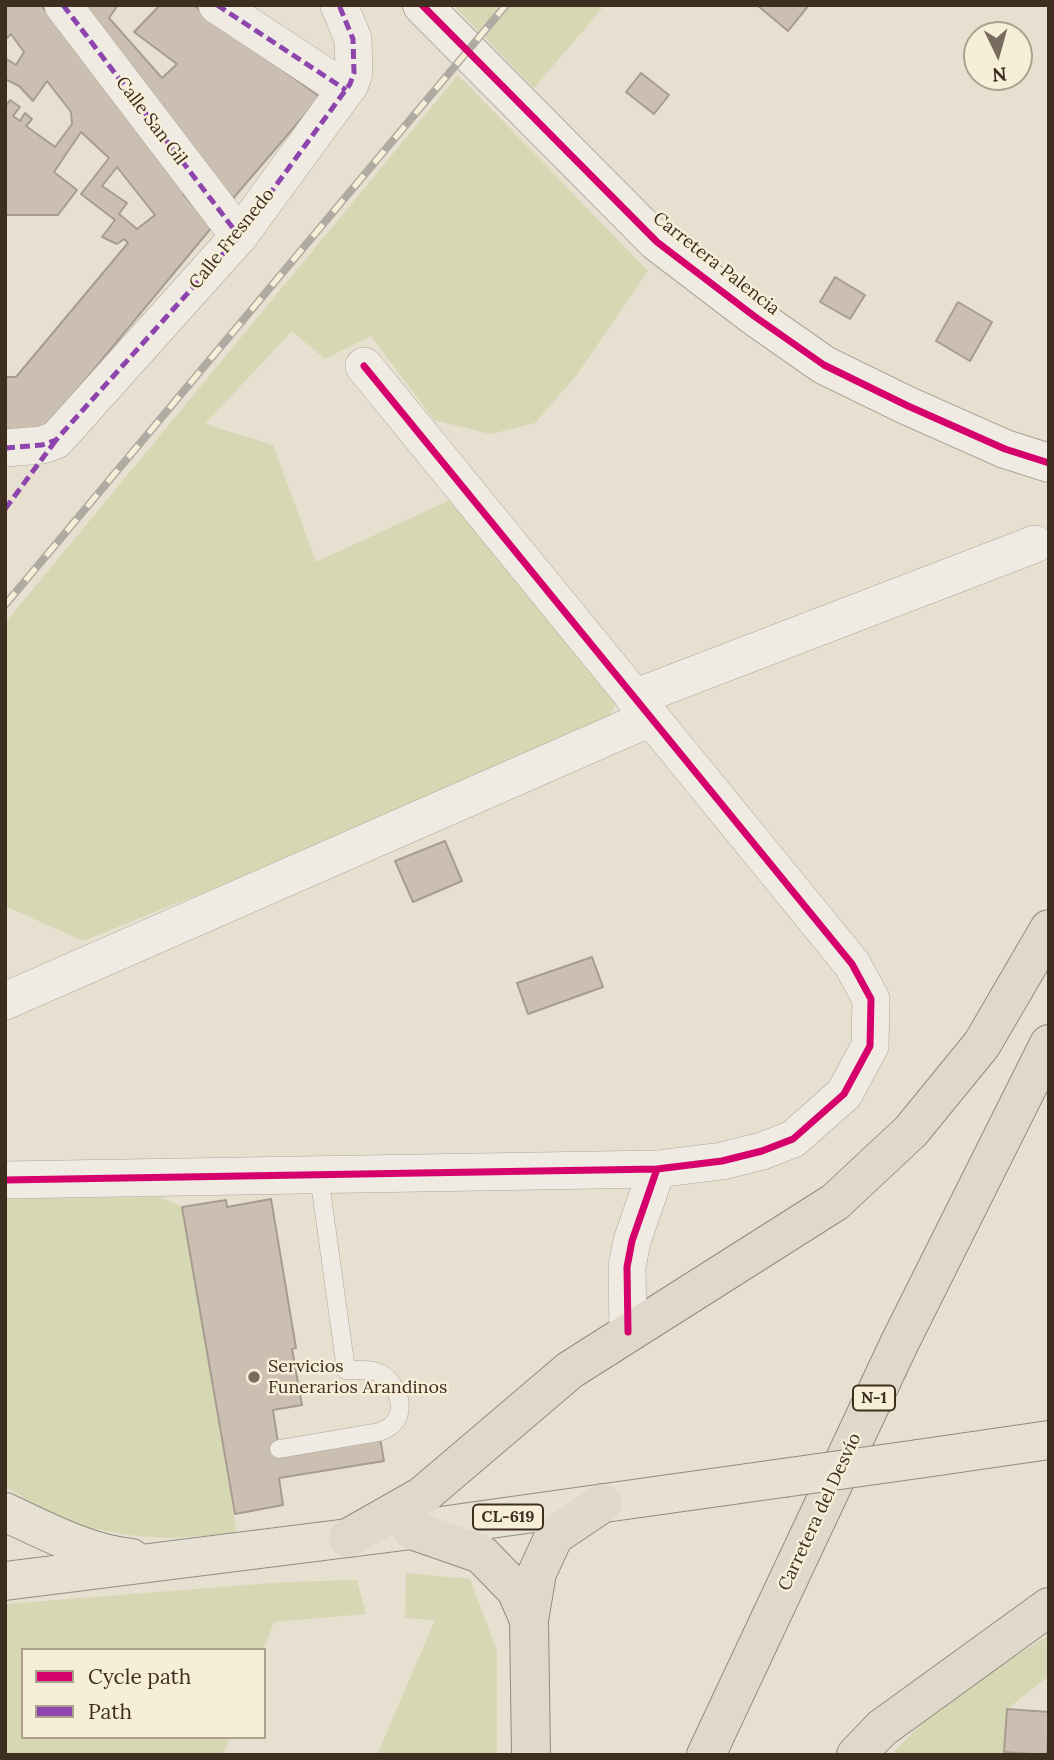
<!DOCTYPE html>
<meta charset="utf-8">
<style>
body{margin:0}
#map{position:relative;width:1054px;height:1760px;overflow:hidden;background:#e7e0d1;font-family:Lora,serif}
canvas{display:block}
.frame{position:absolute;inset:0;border:7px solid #3d2e20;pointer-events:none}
.legend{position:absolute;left:21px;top:1648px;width:245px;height:91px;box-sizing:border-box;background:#f7eed8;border:2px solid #ada18e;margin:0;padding:9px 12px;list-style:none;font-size:21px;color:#3d2e20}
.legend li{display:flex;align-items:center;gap:14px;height:35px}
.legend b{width:35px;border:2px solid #ada18e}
.north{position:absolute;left:963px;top:21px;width:70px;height:70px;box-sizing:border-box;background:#f7eed8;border:2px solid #ada18e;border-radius:50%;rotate:175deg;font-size:19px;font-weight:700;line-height:28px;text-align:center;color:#3d2e20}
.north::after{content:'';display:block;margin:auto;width:24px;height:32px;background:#786c5e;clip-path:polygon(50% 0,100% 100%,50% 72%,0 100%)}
</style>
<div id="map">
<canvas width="1054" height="1760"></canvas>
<div class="frame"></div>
<ul class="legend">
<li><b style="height:9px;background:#d6006c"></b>Cycle path</li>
<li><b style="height:9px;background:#8e44ad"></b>Path</li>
</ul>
<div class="north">N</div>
</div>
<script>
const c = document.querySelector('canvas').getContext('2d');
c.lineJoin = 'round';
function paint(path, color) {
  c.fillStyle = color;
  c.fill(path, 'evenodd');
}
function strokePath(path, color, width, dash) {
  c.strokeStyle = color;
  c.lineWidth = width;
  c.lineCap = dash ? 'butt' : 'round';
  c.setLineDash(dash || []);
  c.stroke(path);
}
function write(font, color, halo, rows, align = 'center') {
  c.font = font + ' Lora,serif';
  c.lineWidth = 5;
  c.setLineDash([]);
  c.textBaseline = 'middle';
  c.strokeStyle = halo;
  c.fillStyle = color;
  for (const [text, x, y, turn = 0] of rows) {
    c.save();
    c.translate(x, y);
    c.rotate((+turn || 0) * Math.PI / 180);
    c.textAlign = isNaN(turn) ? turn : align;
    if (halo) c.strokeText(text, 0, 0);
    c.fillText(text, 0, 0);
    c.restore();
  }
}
paint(new Path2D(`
 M 453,5 L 605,5 L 534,88 Z
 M 458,75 L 648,271 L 576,376 L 535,423 L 490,434 L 434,420 L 371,336 L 325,359 L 292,331 L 205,424 L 273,445 L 316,562 L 450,500 L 616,704 L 605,722 L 274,864 L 83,941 L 5,906 L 5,623 Z
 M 161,1197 L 182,1207 L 237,1534 L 171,1538 L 135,1536 L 84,1527 L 44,1509 L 5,1487 L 5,1199 Z
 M 406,1573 L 470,1579 L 497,1651 L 497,1755 L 377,1755 L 435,1620 L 405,1618 Z
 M 357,1580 L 366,1614 L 274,1622 L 263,1650 L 23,1650 L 23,1737 L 230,1737 L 223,1755 L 5,1755 L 5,1604 L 285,1582 Z
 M 1049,1635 L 1049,1676 L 1007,1709 L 1003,1755 L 891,1755 L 940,1704 Z`), '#d6d7b3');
const building = new Path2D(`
 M 5,5 L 41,5 L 186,192 L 183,194 L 212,227 L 42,432 L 5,433 L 5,377 L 16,377 L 128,243 L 124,239 L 117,244 L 102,237 L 115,220 L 81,194 L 109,158 L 81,132 L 54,172 L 77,190 L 58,215 L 5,215 L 5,107 L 10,100 L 20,107 L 13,116 L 20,121 L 25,113 L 32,119 L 26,126 L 55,147 L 72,124 L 71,112 L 47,81 L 33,101 L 19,86 L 5,79 L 5,58 L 16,65 L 24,52 L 11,34 L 5,40 ZM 117,167 L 155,215 L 137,229 L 119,214 L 127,203 L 102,186 Z
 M 73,5 L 118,5 L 109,18 L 162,78 L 177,64 L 134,32 L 160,5 L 193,5 L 320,97 L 230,202 Z
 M 757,5 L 809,5 L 788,31 Z
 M 641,73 L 669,95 L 654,114 L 626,92 Z
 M 835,277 L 865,295 L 850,319 L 820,302 Z
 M 958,302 L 992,322 L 970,361 L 936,341 Z
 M 445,841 L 462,881 L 413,902 L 395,861 Z
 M 592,957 L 603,987 L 528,1014 L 517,983 Z
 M 271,1199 L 296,1348 L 292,1349 L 302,1405 L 273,1410 L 279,1449 L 379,1432 L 384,1461 L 279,1478 L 283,1505 L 235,1514 L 182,1207 L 226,1200 L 227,1207 Z
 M 1007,1709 L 1049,1712 L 1047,1755 L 1004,1752 Z`);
paint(building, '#cbbfb2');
strokePath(building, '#a89c90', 2);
const service = new Path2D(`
 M 279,1449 L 379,1432 C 383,1430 390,1428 393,1424 C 408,1408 396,1381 379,1373 C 370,1368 356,1371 346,1370 L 319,1175`);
const minor = new Path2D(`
 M 63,5 L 239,236
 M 217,5 L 346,90
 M 364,366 L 852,964 L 871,999 L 870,1046 L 844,1094 L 793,1139 L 762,1151 L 722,1161 L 657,1169
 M 5,448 L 42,445 L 56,440 L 239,236 L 350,84 L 354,73 L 353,39 L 339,5
 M 634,698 L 1035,544
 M 5,1001 L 650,718
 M 5,1180 L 657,1169 L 632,1241 L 627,1267 L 628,1332`);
const tertiary = new Path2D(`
 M 422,5 L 657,242 L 754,316 L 824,365 L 908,406 L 1005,449 L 1049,463`);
const primary = new Path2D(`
 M 918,1459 L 1049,1440
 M 5,1512 C 46,1531 86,1553 131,1558
 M 5,1581 L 412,1530 L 783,1478`);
const trunk = new Path2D(`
 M 412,1530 L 481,1554 L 516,1590 L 529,1620
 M 348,1538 L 422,1496 L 570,1370 L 835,1202 L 911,1131 L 982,1044 L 1049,929
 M 531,1755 L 529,1620 L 537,1573 L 554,1536 L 603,1503
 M 706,1755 L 899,1344 L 1049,1044
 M 856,1755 L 882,1728 L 1049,1607`);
strokePath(service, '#ada599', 19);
strokePath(minor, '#ada599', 38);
strokePath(tertiary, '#ada599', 40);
strokePath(primary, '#928b80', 40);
strokePath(trunk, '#928b80', 40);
strokePath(service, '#efebe3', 18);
strokePath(minor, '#efebe3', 37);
strokePath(tertiary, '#efebe3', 38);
strokePath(primary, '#e6e1d4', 38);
strokePath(trunk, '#e0d9cb', 38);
const rail = new Path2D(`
 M 5,605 L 506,5`);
strokePath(rail, '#afaaa2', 8);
strokePath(rail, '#f7eed8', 5, [16]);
const primaryBridge = new Path2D(`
 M 783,1478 L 918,1459`);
strokePath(primaryBridge, '#928b80', 40, []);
strokePath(primaryBridge, '#e6e1d4', 38);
strokePath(new Path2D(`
 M 63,5 L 239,236
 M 217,5 L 346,90
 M 5,448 L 42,445 L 56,440 L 239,236 L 350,84 L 354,73 L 353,39 L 339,5
 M 5,509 L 56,440`), '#8e44ad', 5, [10, 5]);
strokePath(new Path2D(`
 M 422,5 L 657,242 L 754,316 L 824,365 L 908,406 L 1005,449 L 1049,463
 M 364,366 L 852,964 L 871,999 L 870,1046 L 844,1094 L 793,1139 L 762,1151 L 722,1161 L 657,1169
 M 5,1180 L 657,1169 L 632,1241 L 627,1267 L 628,1332`), '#d6006c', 7);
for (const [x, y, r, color] of [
 [254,1377,7,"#786c5e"]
]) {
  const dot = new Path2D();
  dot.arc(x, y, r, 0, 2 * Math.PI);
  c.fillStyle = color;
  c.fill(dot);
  strokePath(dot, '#f7eed8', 2.5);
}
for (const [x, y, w] of [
 [874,1398,42],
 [508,1517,70]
]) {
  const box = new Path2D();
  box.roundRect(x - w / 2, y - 12.5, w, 25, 5);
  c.fillStyle = '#f7eed8';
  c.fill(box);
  strokePath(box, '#3d2e20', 2);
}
write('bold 16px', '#3d2e20', null, [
 ["N-1",874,1398],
 ["CL-619",508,1517]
]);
write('18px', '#3d2e20', '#f7eed8', [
 ["Calle San Gil",151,121,53],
 ["Calle Fresnedo",232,239,-51],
 ["Carretera Palencia",716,264,38],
 ["Carretera del Desvío",820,1512,-65]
]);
write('18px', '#3d2e20', '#f7eed8', [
 ["Servicios",268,1367],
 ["Funerarios Arandinos",268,1388]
], 'left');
</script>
